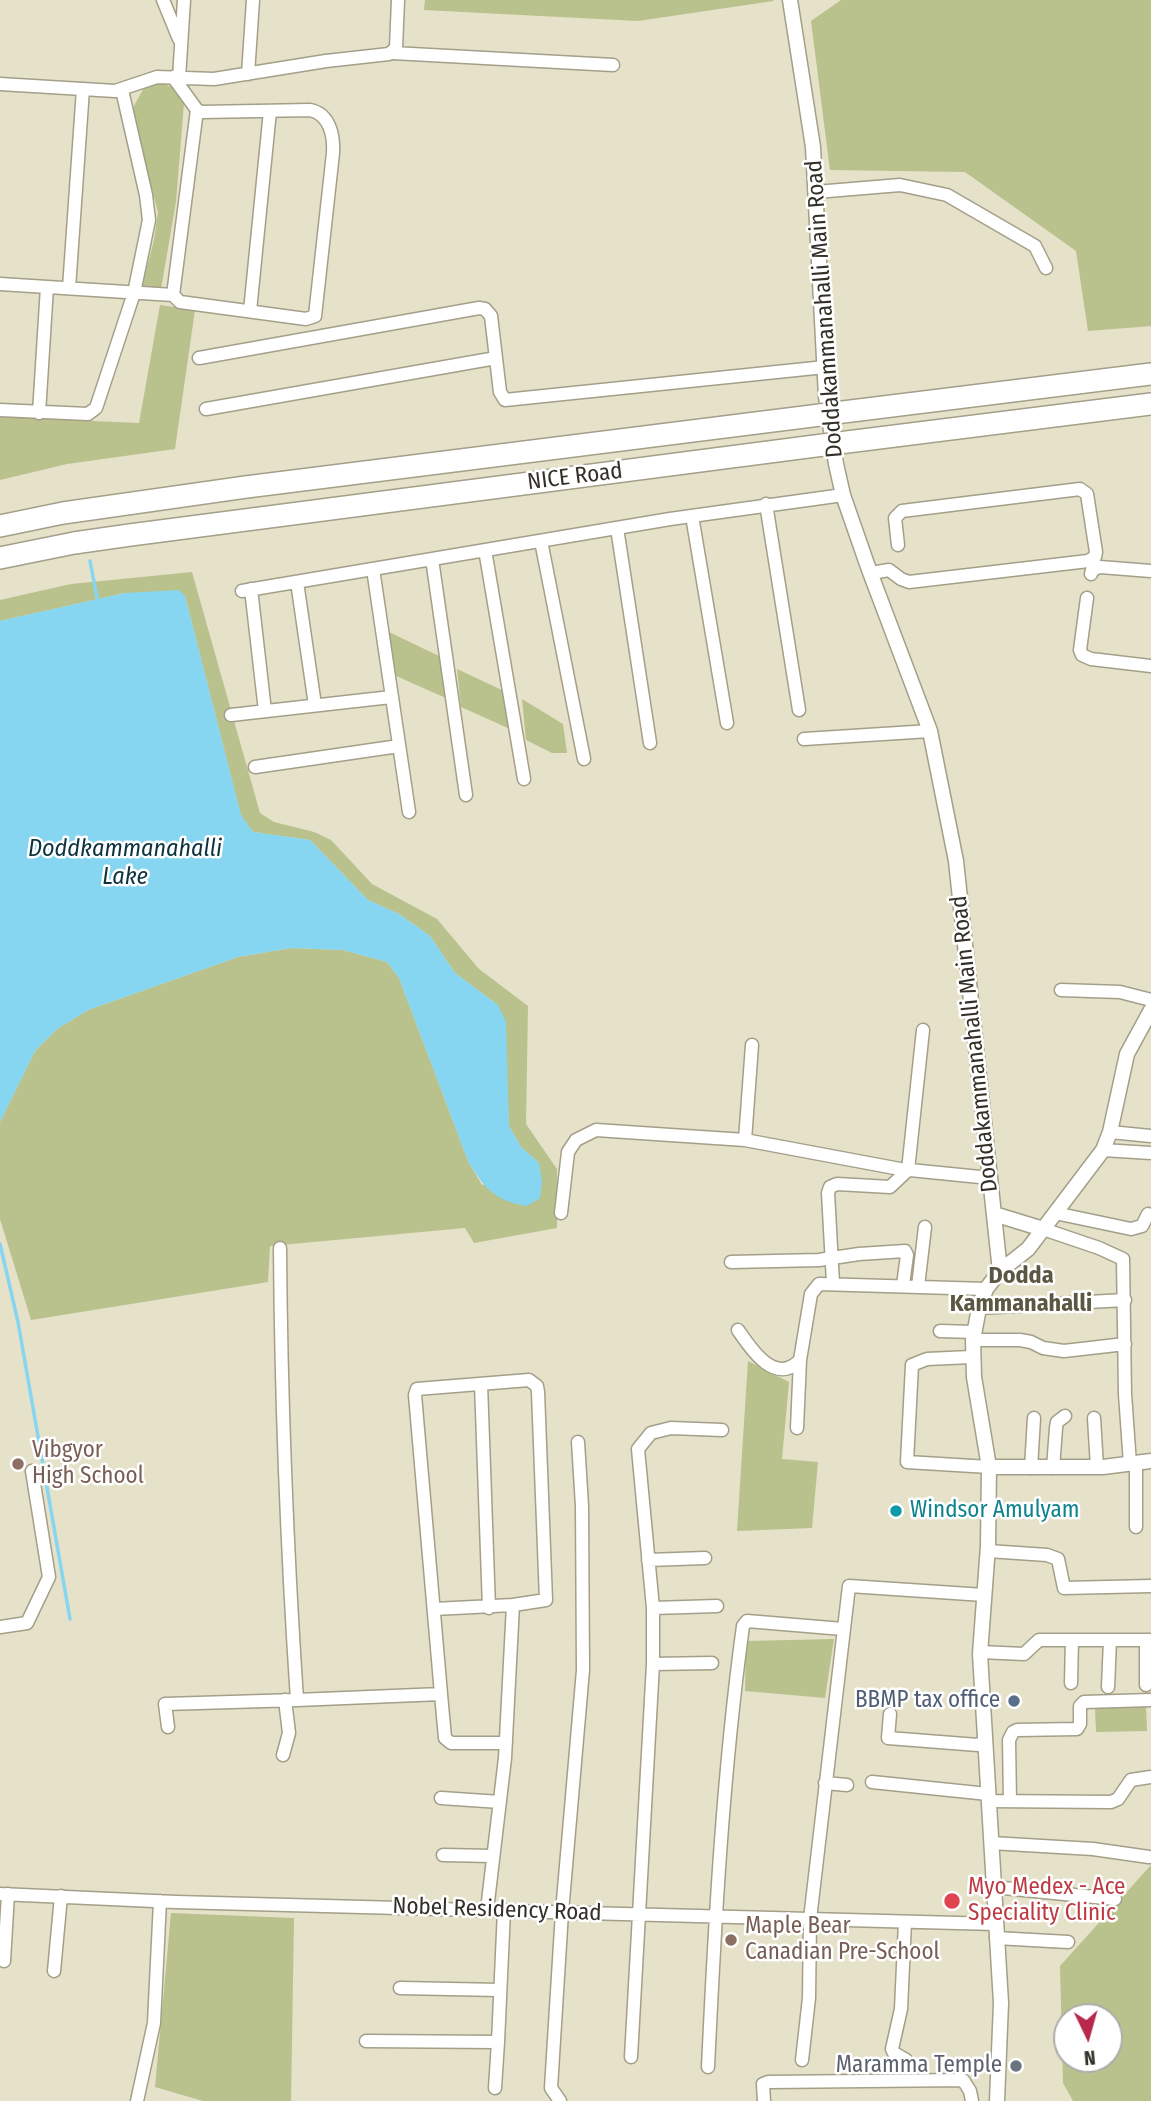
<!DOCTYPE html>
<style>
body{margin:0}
#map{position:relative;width:1151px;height:2101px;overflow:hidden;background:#e6e1c9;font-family:"Fira Sans Condensed",sans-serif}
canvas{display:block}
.north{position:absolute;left:1053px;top:2003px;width:70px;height:70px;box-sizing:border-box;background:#fff;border:2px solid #adaca9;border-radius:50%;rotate:175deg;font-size:19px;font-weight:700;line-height:28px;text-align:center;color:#323027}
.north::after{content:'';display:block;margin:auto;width:24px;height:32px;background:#b8274c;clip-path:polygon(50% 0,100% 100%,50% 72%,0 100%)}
</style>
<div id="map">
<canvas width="1151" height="2101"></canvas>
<div class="north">N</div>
</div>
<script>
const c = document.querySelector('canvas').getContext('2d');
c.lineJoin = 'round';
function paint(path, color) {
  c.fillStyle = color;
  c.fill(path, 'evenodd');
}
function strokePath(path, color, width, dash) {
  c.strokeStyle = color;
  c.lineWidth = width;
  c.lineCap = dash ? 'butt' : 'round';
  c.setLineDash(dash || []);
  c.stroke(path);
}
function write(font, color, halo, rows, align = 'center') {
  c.font = font + ' "Fira Sans Condensed",sans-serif';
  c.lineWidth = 5;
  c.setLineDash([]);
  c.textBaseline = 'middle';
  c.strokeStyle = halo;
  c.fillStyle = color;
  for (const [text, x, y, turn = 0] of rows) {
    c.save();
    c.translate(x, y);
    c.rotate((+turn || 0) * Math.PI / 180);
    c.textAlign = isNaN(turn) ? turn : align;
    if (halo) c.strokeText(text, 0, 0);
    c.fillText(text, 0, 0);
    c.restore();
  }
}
paint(new Path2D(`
 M 425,0 L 773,0 L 773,1 L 638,21 L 424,10 Z
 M 841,0 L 1151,0 L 1151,326 L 1088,331 L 1076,251 L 965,172 L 830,170 L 811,21 Z
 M 156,81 L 172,87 L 184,103 L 176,202 L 161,289 L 142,287 L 154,240 L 158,212 L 131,111 L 145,86 Z
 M 160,305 L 195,310 L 175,449 L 67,464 L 0,480 L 0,417 L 139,423 Z
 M 192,572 L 260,813 L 274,822 L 314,832 L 331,840 L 372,884 L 437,919 L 479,969 L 528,1006 L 526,1124 L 557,1169 L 557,1228 L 474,1243 L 465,1228 L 270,1246 L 268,1282 L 31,1320 L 0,1219 L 0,1122 L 35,1051 L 57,1029 L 88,1010 L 238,957 L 291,948 L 343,950 L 387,962 L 399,978 L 468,1161 L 482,1185 L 539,1163 L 521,1147 L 509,1126 L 506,1074 L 498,1005 L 455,973 L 430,936 L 399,914 L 368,900 L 310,840 L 253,832 L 241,816 L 185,596 L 125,593 L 0,621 L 0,600 L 71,584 Z
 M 389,632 L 441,657 L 448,699 L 394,675 Z
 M 457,669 L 504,691 L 510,729 L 461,707 Z
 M 522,699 L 563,724 L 567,753 L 552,753 L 526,740 Z
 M 748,1361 L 789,1382 L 782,1459 L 818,1462 L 812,1528 L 737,1531 Z
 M 834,1639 L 825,1698 L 745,1691 L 746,1641 Z
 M 1146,1706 L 1147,1731 L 1096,1732 L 1095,1708 Z
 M 1151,1865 L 1151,2101 L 1073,2101 L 1063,2083 L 1060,1966 ZM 1067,2017 L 1109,2017 L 1109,2059 L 1067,2059 Z
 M 171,1913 L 294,1918 L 291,2101 L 203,2101 L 155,2087 Z`), '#b9c18c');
paint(new Path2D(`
 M 179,590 L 185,596 L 241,815 L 253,832 L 310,840 L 368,900 L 399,914 L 430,936 L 455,973 L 498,1005 L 506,1022 L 509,1126 L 521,1147 L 539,1163 L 542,1182 L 540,1198 L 527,1206 C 495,1201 484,1188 468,1161 L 399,978 L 387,962 L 343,950 L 291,948 L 238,957 L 88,1010 L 57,1029 L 35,1051 L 0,1122 L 0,621 L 125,593 Z`), '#86d5f1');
strokePath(new Path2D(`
 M 90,561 L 98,603
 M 0,1244 L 18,1322 L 70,1619`), '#86d5f1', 3.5);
const minor = new Path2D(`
 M 163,0 L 179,39
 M 393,53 L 613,65
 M 248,74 L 253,0
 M 179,78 L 184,0
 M 0,84 L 115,91 L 157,77 L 214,79 L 326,61 L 389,54 L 396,48 L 398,0
 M 816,192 L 900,185 L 947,195 L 1035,246 L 1046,268
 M 0,284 L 173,295 L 180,302 L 306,319 L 315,316 L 333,153 C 334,136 330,114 310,110 L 202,112 L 197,110 L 173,77
 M 69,288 L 83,89
 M 173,295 L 197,110
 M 250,311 L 270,111
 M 199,358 L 479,308 L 485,309 L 491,316 L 500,392 L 505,400 L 825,367
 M 206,409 L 496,358
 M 0,410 L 88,414 L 96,408 L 134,293 L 149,220 L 146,195 L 122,90
 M 39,413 L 47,287
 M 766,504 L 799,710
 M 692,516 L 727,723
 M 617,528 L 650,743
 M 541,541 L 584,759
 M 485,550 L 524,779
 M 432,559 L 466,795
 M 373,569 L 409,812
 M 871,573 L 889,570 L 901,579 L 909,582 L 1088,561 L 1095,557 L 1096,552 L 1087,494 L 1080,489 L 902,511 L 895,518 L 898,545
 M 1091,574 L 1092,570 L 1100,567 L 1151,571
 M 297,582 L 315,705
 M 251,589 L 265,711
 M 242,591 L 670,519 L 843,495
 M 1087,598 L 1080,650 L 1082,655 L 1091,659 L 1151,666
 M 231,715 L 391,697
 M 804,739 L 930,731
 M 255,767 L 399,746
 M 1061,990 L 1120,992 L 1151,1000
 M 1110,1132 L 1151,1136
 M 745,1140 L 752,1045
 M 1103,1150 L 1151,1153
 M 561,1213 L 568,1152 L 576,1140 L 596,1130 L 745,1140 L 900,1169 L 990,1178
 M 1055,1213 L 1131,1229 L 1142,1226 L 1148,1214
 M 1043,1229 L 1099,1248 L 1123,1259 L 1125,1394 L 1130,1464
 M 280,1248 C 281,1399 287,1549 297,1700 L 441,1694 L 445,1738 L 451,1743 L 506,1743
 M 731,1262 L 819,1260 L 859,1254 L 905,1251 L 907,1255 L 903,1285
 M 833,1283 L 828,1193 L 830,1187 L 837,1184 L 890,1187 L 908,1170 L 923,1030
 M 918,1286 L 925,1227
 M 979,1308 L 1125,1300
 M 738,1330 C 751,1349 775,1386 800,1360 L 811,1294 L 819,1284 L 986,1289
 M 940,1331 L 974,1332
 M 973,1340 L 1020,1340 L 1031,1342 L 1043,1348 L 1064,1351 L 1125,1344
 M 971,1357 L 927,1359 L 912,1365 L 907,1462 L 989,1467
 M 481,1384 L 489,1608
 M 1094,1418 L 1097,1467
 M 797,1428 L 800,1360
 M 1031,1468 L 1034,1418
 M 1053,1468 L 1056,1428 L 1057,1422 L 1065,1416
 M 1136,1527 L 1136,1463
 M 988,1551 L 1047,1555 L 1058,1559 L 1064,1588 L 1151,1586
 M 648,1560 L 705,1558
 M 653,1608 L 717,1606
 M 434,1609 L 513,1605
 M 0,1627 L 27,1623 L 49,1577 L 32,1471
 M 980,1652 L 1024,1654 L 1039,1640 L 1151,1640
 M 653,1664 L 712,1663
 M 1071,1683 L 1072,1640
 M 1146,1685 L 1146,1640
 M 1108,1687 L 1110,1640
 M 441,1694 L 415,1395 L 417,1389 L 529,1380 L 537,1386 L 538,1392 L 546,1600 L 513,1605 L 505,1758 L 487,1910
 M 890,1714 L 888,1738 L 978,1745 L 985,1741
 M 168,1727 L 165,1704 L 297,1700
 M 283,1755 L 289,1733 L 285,1700
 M 872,1782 L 988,1794
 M 825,1783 L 847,1785
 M 441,1798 L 500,1802
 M 989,1801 L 1111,1802 L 1118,1799 L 1131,1780 L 1151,1777
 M 1010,1801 L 1009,1740 L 1013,1732 L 1017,1730 L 1077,1729 L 1080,1724 L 1080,1706 L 1084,1702 L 1151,1700
 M 991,1843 L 1093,1849 L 1149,1857
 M 443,1855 L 493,1856
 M 993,1887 L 1115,1899
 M 0,1894 L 176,1902 L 995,1924
 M 905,1922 L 901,2009 L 892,2049 L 894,2053 L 906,2060
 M 996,1938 L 1068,1942
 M 4,1961 L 8,1894
 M 54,1971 L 61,1896
 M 400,1988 L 500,1990
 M 366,2041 L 498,2042 L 504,1910
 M 631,2057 L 653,1664 L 653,1608 L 638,1449 L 651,1433 L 671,1428 L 722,1430
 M 802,2060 L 809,1998 L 810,1919 L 849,1586 L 984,1595
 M 708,2067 C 715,1919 723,1772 743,1626 L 747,1621 L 843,1629
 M 495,2088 L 498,2042
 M 137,2101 L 154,2023 L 160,1901
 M 560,2101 L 551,2088 L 562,1912 L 583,1670 L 582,1506 L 578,1442
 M 764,2101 L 763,2084 L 768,2082 L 963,2080 L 970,2091 L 972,2101`);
const tertiary = new Path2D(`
 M 790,0 L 813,147 L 826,397 L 836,464 L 843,495 L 868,567 L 930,731 L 956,861 L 1000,1271
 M 994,1214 L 1043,1229
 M 989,1467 L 1103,1467 L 1151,1461
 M 997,2101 L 1001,2003 L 980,1654 L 988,1546 L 989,1467 L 974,1377 L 973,1340 L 979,1308 L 986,1289 L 1000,1271 L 1028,1249 L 1103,1150 L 1110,1132 L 1127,1054 L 1151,1010`);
const motorway = new Path2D(`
 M 835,413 L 1151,374
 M 839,443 L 1151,404
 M 0,526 L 63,513 L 246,487 L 820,415
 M 0,558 L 74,543 L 130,535 L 823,445`);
strokePath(minor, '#a39f88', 15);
strokePath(tertiary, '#a39f88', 17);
strokePath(motorway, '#a39f88', 24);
strokePath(minor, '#fff', 12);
strokePath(tertiary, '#fff', 14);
strokePath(motorway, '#fff', 21);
const motorwayBridge = new Path2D(`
 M 820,415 L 835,413
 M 823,445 L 839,443`);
strokePath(motorwayBridge, '#a39f88', 24, []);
strokePath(motorwayBridge, '#fff', 21);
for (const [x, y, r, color] of [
 [18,1464,7,"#8d6e63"],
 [896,1511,7,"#0f9aa8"],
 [1014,1701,7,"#5c6f8a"],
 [952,1901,9,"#e0444e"],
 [731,1940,7,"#8d6e63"],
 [1016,2066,7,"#6b7280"]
]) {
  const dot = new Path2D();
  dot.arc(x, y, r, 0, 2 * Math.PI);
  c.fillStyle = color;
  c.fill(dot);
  strokePath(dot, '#fff', 2.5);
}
write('23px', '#323027', '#fff', [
 ["Doddakammanahalli Main Road",825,309,-94],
 ["NICE Road",575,477,-7],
 ["Doddakammanahalli Main Road",975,1044,-96],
 ["Nobel Residency Road",497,1910,2]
]);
write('23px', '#785e54', '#fff', [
 ["Vibgyor",32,1451],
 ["High School",32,1477],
 ["Maple Bear",745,1927],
 ["Canadian Pre-School",745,1953]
], 'left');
write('23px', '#0d838f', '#fff', [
 ["Windsor Amulyam",910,1511]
], 'left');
write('23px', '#4e5e75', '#fff', [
 ["BBMP tax office",1000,1701]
], 'right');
write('23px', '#be3a42', '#fff', [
 ["Myo Medex - Ace",968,1888],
 ["Speciality Clinic",968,1914]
], 'left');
write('23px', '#5b616d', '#fff', [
 ["Maramma Temple",1002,2066]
], 'right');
write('italic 24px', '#0d333f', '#fff', [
 ["Doddkammanahalli",125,849],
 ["Lake",125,877]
]);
write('bold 24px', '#5b5742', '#fff', [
 ["Dodda",1021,1276],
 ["Kammanahalli",1021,1304]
]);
</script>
